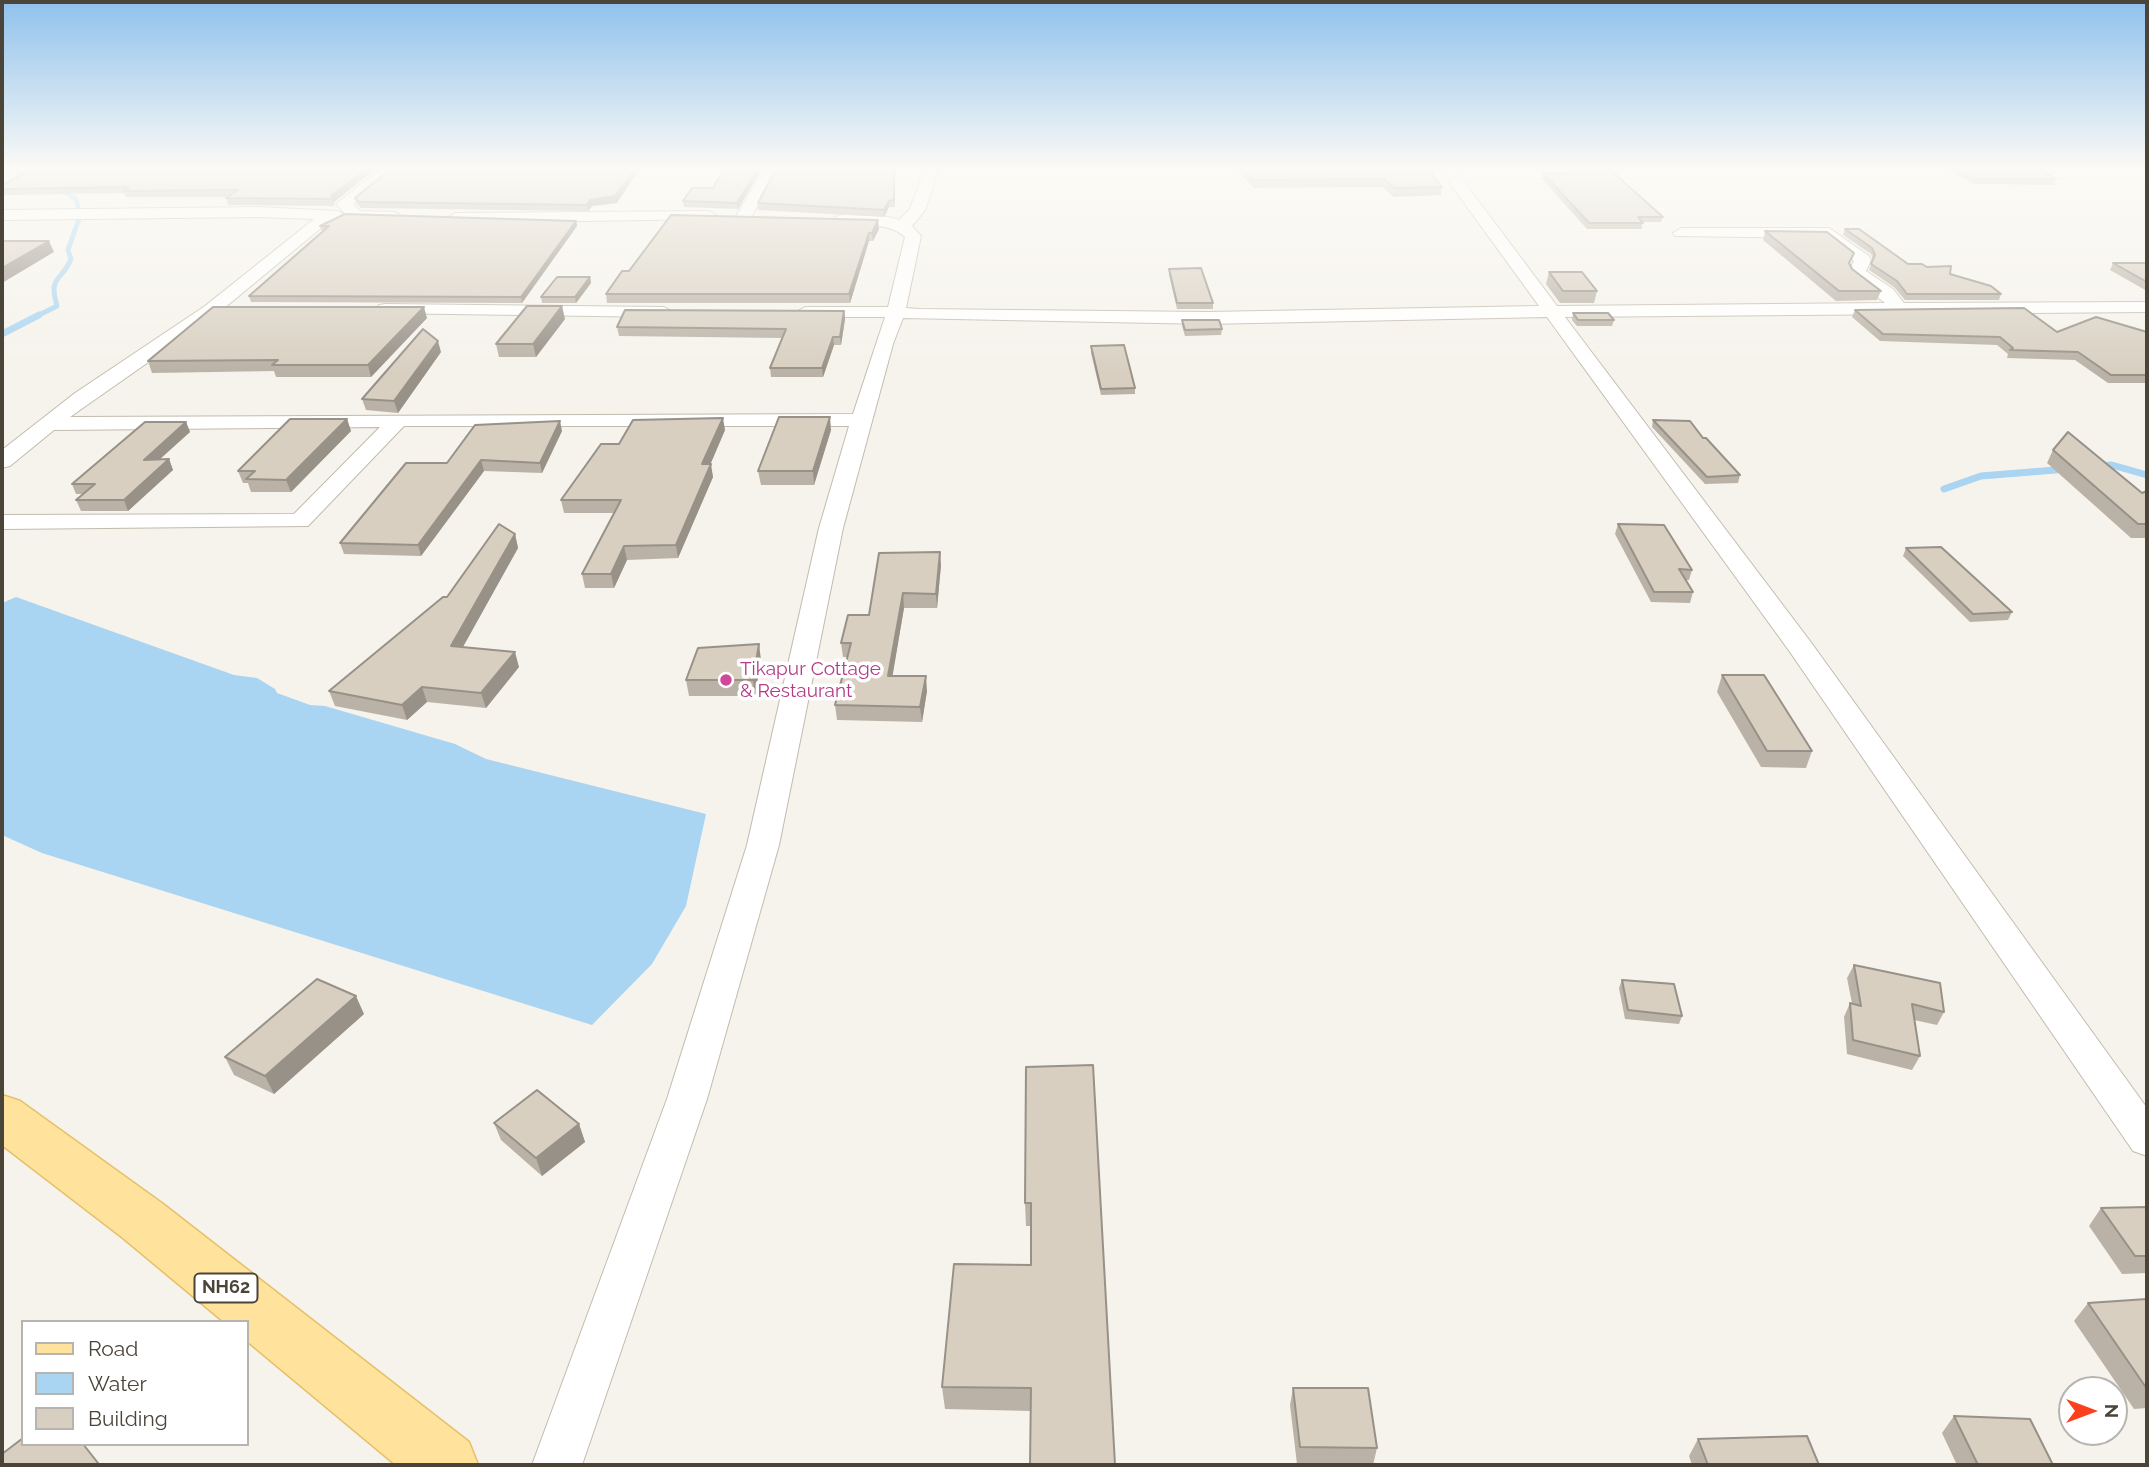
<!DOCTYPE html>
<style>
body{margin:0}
#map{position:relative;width:2149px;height:1467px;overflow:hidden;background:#f6f3ec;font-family:Raleway,sans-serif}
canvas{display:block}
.frame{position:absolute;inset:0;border:4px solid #4b4439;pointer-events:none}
.legend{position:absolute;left:21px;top:1320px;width:228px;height:126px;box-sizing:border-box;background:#fff;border:2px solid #b7b4b0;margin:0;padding:9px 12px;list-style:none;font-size:21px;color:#4b4439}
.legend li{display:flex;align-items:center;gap:14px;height:35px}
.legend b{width:35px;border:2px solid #b7b4b0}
.north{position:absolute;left:2058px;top:1376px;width:70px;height:70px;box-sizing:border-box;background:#fff;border:2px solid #b7b4b0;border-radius:50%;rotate:90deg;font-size:19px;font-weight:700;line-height:28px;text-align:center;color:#4b4439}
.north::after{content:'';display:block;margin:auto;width:24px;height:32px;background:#fc3f1d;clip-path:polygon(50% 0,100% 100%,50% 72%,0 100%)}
</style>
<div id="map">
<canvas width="2149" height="1467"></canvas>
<div class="frame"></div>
<ul class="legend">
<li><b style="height:9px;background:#ffe39c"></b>Road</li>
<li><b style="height:19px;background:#a9d4f2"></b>Water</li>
<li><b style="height:19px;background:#d8cfc1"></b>Building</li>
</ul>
<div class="north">N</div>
</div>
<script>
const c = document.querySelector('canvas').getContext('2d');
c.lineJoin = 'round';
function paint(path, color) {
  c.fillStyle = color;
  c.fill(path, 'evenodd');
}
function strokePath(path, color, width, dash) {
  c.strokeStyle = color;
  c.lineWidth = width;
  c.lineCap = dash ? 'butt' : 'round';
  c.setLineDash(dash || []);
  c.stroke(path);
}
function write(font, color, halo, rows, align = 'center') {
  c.font = font + ' Raleway,sans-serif';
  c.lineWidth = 7;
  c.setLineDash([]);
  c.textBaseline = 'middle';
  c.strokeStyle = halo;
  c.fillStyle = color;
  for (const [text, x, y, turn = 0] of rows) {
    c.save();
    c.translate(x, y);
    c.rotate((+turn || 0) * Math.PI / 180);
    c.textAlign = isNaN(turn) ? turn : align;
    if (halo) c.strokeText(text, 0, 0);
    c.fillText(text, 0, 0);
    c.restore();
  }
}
paint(new Path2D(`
 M 16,597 L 234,675 L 257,678 L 275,689 L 277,693 L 310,705 L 325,706 L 455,744 L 486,759 L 706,814 L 686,906 L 652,964 L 592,1025 L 42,853 L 2,835 L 2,603 Z`), '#a9d4f2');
strokePath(new Path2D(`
 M 9,167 L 33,182
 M 61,189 L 76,199 L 79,211
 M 35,317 L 57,306 C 48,275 61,283 71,259 L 68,250 L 80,216`), '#a9d4f2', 5);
strokePath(new Path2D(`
 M 2,334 L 39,315
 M 2097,466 L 2112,465 L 2147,475
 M 1944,489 L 1981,476 L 2068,469`), '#a9d4f2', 7);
const street = new Path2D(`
 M 383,167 L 399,167 L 353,204 L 360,211 L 395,212 L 403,217 L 395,222 L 350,219 L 336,204 Z
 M 765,167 L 779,167 L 749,221 L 737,221 L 735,218 Z
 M 925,167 L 939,167 L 925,210 L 912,226 L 921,236 L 906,308 L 919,309 L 1207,312 L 1539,306 L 1438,167 L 1453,167 L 1557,306 L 1885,303 L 1851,277 L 1848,273 L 1854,261 L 1825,238 L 1675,236 L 1673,233 L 1681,228 L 1829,228 L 1869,256 L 1871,260 L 1866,271 L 1893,289 L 1904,303 L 2147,302 L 2147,312 L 1565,317 L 1810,641 L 2147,1108 L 2147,1156 L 2133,1151 L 1790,652 L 1547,317 L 1207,324 L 903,318 L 893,344 L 843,528 L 779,845 L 707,1099 L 582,1465 L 532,1465 L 667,1099 L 747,845 L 819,528 L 849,426 L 404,426 L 308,526 L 2,529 L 2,515 L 294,514 L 380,427 L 54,430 L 10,466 L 2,468 L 2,450 L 75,393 L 205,306 L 314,219 L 258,217 L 2,220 L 2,210 L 258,207 L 338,211 L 346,216 L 321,228 L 217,314 L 70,417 L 853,414 L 885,317 L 805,317 L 796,312 L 805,307 L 888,307 L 905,237 C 882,216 848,234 832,220 C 845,208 883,215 899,220 L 910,209 Z
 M 709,211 L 717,216 L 715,219 L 455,223 L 447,218 L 455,213 Z
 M 385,304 L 664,307 L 673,312 L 664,317 L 379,313 L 376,309 L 379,305 Z`);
const primary = new Path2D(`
 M 2,1095 L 20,1101 L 163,1204 L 469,1442 L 478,1465 L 396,1465 L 247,1341 L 247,1322 L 224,1322 L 123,1238 L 2,1145 Z`);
strokePath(street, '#c2bbae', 2);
strokePath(primary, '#e6c16a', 3);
paint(street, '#fff');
paint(primary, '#ffe39c');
paint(new Path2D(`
 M 378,167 L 334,202 L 334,206 L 228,205 L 226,198 L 228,197 L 126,197 L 124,193 L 2,195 L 2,185 Z
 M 763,167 L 738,209 L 684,207 L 683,201 Z
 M 777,167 L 898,167 L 895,178 L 895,207 L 889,207 L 884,217 L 758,210 L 758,203 Z
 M 1233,167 L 1426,167 L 1442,187 L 1441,195 L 1394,197 L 1382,187 L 1254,188 Z
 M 1569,167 L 1608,167 L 1608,168 L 1663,217 L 1661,222 L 1642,222 L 1642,229 L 1587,229 L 1542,179 L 1543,173 L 1572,173 Z
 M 1943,167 L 2036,167 L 2056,179 L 2054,185 L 1974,184 Z
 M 355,198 L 617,203 L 592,206 L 588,211 L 361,208 L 357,204 Z
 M 576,221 L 577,226 L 522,303 L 251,302 L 249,296 L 322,232 L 320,226 Z
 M 879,229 L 873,241 L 869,241 L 850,303 L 607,303 L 606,294 L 629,271 Z
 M 1845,229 L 1908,264 L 1927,267 L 1950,274 L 2001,294 L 1999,300 L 1905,300 L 1894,287 L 1869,270 L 1873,260 L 1871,254 L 1843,235 Z
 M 1765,231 L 1849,264 L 1852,269 L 1881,291 L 1877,300 L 1836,301 L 1763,240 Z
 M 2113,263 L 2147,263 L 2147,291 L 2110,270 Z
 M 1169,269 L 1213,303 L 1213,309 L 1177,309 L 1169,275 Z
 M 1549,272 L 1597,291 L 1594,303 L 1560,303 L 1546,284 Z
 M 590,277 L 591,283 L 576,303 L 542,303 L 541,297 Z
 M 1855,310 L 2057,332 L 2147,332 L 2147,383 L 2108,383 L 2075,360 L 2007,358 L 2008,354 L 1997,345 L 1880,341 L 1852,317 Z
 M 844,311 L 845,319 L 841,345 L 834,345 L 823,377 L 771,377 L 770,368 L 782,338 L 619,336 L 617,327 Z
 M 1573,313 L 1614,320 L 1612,326 L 1577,326 L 1572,320 Z
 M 427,318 L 371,377 L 276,377 L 274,371 L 152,373 L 148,361 Z
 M 565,319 L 536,357 L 499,357 L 496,344 Z
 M 1182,320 L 1222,329 L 1221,335 L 1185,336 L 1182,326 Z
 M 1091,346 L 1135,388 L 1135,394 L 1101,395 L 1091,353 Z
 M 441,352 L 398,413 L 366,410 L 362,399 Z
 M 347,419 L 351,431 L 291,492 L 251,492 L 248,483 L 243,483 L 238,471 Z
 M 1653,420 L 1703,438 L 1740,475 L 1738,483 L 1705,484 L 1652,427 Z
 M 186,422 L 190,432 L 159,459 L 169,459 L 173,470 L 128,511 L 81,511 L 76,500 L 83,494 L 76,494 L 72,484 Z
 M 725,430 L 710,464 L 713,477 L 678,558 L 627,560 L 614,588 L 585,588 L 582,574 L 614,513 L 564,513 L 561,500 L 619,444 Z
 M 831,430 L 814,485 L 761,485 L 758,471 Z
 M 562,431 L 542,473 L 484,471 L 421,556 L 344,554 L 340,543 L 447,463 Z
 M 2053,450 L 2142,493 L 2147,491 L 2147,538 L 2131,538 L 2047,463 Z
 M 1618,524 L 1692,570 L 1689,580 L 1686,580 L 1693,592 L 1690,603 L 1651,602 L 1615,534 Z
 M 515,534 L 518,548 L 463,647 L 519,667 L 486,708 L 427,702 L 407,720 L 335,706 L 329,691 L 447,597 Z
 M 1906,548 L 2012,612 L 2008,620 L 1970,622 L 1903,556 Z
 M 941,565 L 937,608 L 904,608 L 892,676 L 927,691 L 922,722 L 837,720 L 835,705 L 848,657 L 843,657 L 841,643 L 869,615 Z
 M 761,660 L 755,696 L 689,696 L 686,680 Z
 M 1722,675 L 1812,751 L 1806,768 L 1761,767 L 1717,692 Z
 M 1854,965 L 1944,1012 L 1937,1025 L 1914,1020 L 1920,1056 L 1912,1070 L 1847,1054 L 1844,1017 L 1850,1003 L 1852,1003 L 1847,978 Z
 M 1622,980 L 1682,1016 L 1679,1024 L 1625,1019 L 1619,988 Z
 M 364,1014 L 274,1094 L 234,1075 L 225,1057 Z
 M 1093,1065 L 1031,1411 L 945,1409 L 942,1387 L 1031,1265 L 1031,1226 L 1026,1226 L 1025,1203 Z
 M 494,1123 L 579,1124 L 585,1142 L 542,1176 L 501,1140 Z
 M 2147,1207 L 2147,1273 L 2122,1274 L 2089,1226 L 2101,1208 Z
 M 2147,1299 L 2147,1408 L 2134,1409 L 2074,1321 L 2088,1303 Z
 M 1293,1388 L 1377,1448 L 1373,1465 L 1297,1464 L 1290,1405 Z
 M 1954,1416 L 2053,1465 L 1957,1465 L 1942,1433 Z
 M 1698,1439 L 1819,1465 L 1692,1465 L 1689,1456 Z`), '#bab2a6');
paint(new Path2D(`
 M 369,167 L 378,167 L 334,202 L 334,206 L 332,199 L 332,195 Z
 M 636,167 L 641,167 L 617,203 L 592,206 L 588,211 L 587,205 L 590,200 Z
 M 759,167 L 763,167 L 738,209 L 737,203 Z
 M 889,201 L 889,207 L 884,217 L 884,210 Z
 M 878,220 L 879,229 L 873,241 L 872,233 Z
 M 576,221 L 577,226 L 522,303 L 521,297 Z
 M 869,233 L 869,241 L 850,303 L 849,294 Z
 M 49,241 L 54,252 L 2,283 L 2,268 Z
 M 590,277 L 591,283 L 576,303 L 575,297 Z
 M 562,306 L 565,319 L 536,357 L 533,344 Z
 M 424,307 L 427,318 L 371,377 L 368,365 Z
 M 844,311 L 845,319 L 841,345 L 840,337 Z
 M 833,337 L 834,345 L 823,377 L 822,368 Z
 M 438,341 L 441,352 L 398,413 L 394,401 Z
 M 830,417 L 831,430 L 814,485 L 813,471 Z
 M 723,418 L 725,430 L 705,477 L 702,464 Z
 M 347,419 L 351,431 L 291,492 L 286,480 Z
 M 560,421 L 562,431 L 542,473 L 540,463 Z
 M 186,422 L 190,432 L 148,470 L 144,460 Z
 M 169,459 L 173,470 L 128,511 L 124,500 Z
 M 481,460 L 484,471 L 421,556 L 418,545 Z
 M 711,464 L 713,477 L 678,558 L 676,545 Z
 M 515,534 L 518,548 L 455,661 L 451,646 Z
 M 624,546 L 627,560 L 614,588 L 611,574 Z
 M 940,552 L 941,565 L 937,608 L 936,594 Z
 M 903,593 L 904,608 L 890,691 L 888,676 Z
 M 759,644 L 761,660 L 755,696 L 753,680 Z
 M 515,652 L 519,667 L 486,708 L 481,693 Z
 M 926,676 L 927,691 L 922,722 L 920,707 Z
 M 422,687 L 427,702 L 407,720 L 402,705 Z
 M 356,996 L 364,1014 L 274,1094 L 265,1076 Z
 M 579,1124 L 585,1142 L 542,1176 L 536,1158 Z`), '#979187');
const building = new Path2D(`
 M 37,167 L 369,167 L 332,195 L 332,199 L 226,198 L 238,190 L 123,191 L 129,187 L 2,189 L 2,185 Z
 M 393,167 L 636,167 L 615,196 L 590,200 L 587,205 L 359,202 L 355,198 Z
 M 725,167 L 759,167 L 737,203 L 683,201 L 692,188 L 713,188 Z
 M 777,167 L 896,167 L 894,172 L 894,200 L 889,201 L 884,210 L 758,203 Z
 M 1242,167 L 1426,167 L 1442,187 L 1395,188 L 1383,179 L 1254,180 Z
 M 1573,167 L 1607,167 L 1663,217 L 1638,217 L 1643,223 L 1589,223 L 1543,173 L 1577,173 Z
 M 1955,167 L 2036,167 L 2056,179 L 1976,179 Z
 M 345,214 L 576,221 L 521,297 L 249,296 L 329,226 L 320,226 Z
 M 671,215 L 878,220 L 872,233 L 869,233 L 849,294 L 606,294 L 622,271 L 629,271 Z
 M 1845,229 L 1859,229 L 1908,264 L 1922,264 L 1927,267 L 1951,266 L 1950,274 L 1991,286 L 2001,294 L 1907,294 L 1897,281 L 1871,264 L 1875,255 L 1872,248 Z
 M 1765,231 L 1827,232 L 1854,253 L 1849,263 L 1852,269 L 1881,291 L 1839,291 Z
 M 2,241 L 49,241 L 2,268 Z
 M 2113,263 L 2147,263 L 2147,282 Z
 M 1201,268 L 1213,303 L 1177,303 L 1169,269 Z
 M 1549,272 L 1582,272 L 1597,291 L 1563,291 Z
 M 557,277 L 590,277 L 575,297 L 541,297 Z
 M 527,306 L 562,306 L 533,344 L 496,344 Z
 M 213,307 L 424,307 L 368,365 L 272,365 L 278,360 L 148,361 Z
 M 2024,308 L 2057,332 L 2096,317 L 2147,332 L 2147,375 L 2111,375 L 2078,352 L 2010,350 L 2013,348 L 2000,337 L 1883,334 L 1855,310 Z
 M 625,310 L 844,311 L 840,337 L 833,337 L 822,368 L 770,368 L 786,329 L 617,327 Z
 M 1573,313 L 1608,313 L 1614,320 L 1578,320 Z
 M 1182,320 L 1219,320 L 1222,329 L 1185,330 Z
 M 423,329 L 438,341 L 394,401 L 362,399 Z
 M 1124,345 L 1135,388 L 1101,389 L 1091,346 Z
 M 779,417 L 830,417 L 813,471 L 758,471 Z
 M 723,418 L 702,464 L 711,464 L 676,545 L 624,546 L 611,574 L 582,574 L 621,500 L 561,500 L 601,444 L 619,444 L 633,420 Z
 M 290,419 L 347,419 L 286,480 L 246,479 L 255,471 L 238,471 Z
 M 1653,420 L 1690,421 L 1703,438 L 1706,438 L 1740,475 L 1707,477 Z
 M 560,421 L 540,463 L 481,460 L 418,545 L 340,543 L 406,463 L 447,463 L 475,425 Z
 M 145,422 L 186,422 L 144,460 L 169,459 L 124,500 L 76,500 L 95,484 L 72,484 Z
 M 2068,432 L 2142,493 L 2147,491 L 2147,524 L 2138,524 L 2053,450 Z
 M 499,524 L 515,534 L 451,646 L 515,652 L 481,693 L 422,687 L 402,705 L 329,691 L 443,597 L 447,597 Z
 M 1618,524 L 1664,525 L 1692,570 L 1679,569 L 1693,592 L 1654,592 Z
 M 1941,547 L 2012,612 L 1973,614 L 1906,548 Z
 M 940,552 L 936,594 L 903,593 L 888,676 L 926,676 L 920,707 L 835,705 L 851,643 L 841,643 L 848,615 L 869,615 L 879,553 Z
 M 759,644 L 753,680 L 686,680 L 698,648 Z
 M 1722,675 L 1764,675 L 1812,751 L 1767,751 Z
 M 1854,965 L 1940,983 L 1944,1012 L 1912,1004 L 1920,1056 L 1853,1040 L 1850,1003 L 1861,1006 Z
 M 317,979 L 356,996 L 265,1076 L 225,1057 Z
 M 1622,980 L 1674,984 L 1682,1016 L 1628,1010 Z
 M 1093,1065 L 1115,1465 L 1030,1465 L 1031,1388 L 942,1387 L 954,1264 L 1031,1265 L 1031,1203 L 1025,1203 L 1026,1067 Z
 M 537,1090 L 579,1124 L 536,1158 L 494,1123 Z
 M 2147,1207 L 2147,1256 L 2135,1256 L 2101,1208 Z
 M 2147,1299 L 2147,1389 L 2088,1303 Z
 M 1293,1388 L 1368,1388 L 1377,1448 L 1300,1447 Z
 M 1954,1416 L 2030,1419 L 2053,1465 L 1978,1465 Z
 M 1807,1436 L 1819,1465 L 1708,1465 L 1698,1439 Z
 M 23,1438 L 23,1444 L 83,1444 L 98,1463 L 96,1465 L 2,1465 L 2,1454 Z`);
paint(building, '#d8cfc1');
strokePath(building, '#979187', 2);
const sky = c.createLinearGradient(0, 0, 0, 373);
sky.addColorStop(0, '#8fc1ec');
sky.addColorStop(0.45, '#fbfaf6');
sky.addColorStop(1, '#fbfaf600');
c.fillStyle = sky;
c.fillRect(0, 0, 2149, 373);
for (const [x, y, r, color] of [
 [726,680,7,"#d1479c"]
]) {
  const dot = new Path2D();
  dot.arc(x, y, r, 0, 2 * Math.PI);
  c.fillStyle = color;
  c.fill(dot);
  strokePath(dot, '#fff', 2.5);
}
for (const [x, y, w] of [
 [226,1288,63]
]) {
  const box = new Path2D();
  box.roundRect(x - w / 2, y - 14.5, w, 29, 5);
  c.fillStyle = '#fff';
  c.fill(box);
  strokePath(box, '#4b4439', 2);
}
write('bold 18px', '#4b4439', null, [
 ["NH62",226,1288]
]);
write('19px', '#b23c85', '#fff', [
 ["Tikapur Cottage",740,669],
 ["& Restaurant",740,691]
], 'left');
</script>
